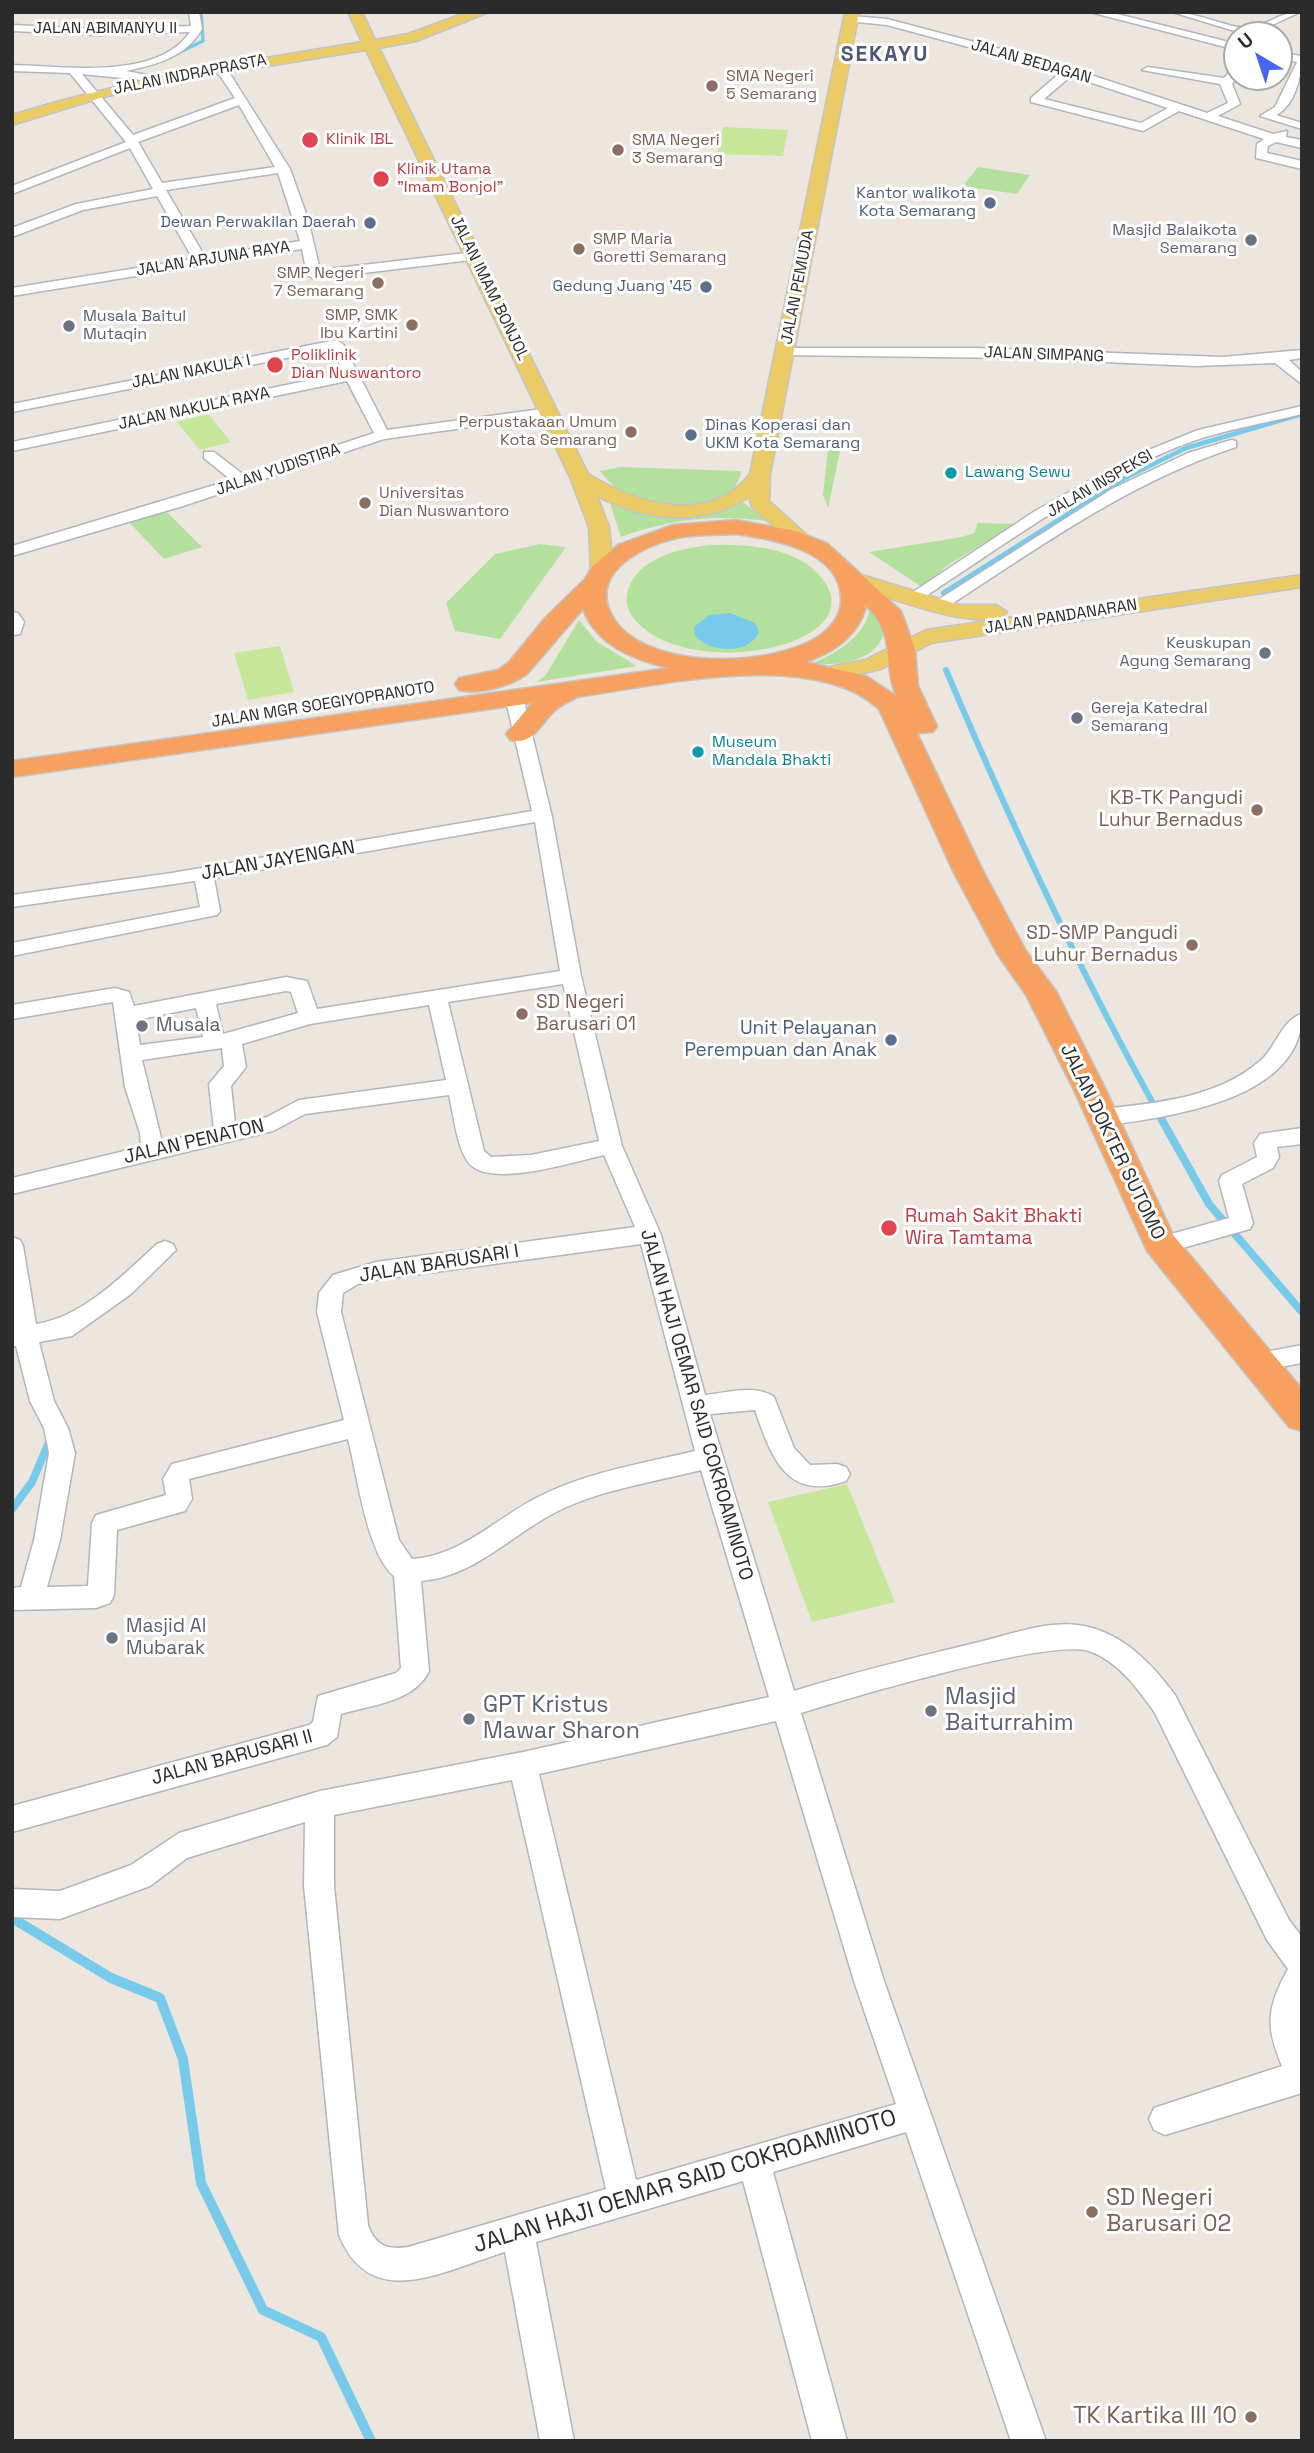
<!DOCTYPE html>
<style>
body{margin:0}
#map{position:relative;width:1314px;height:2453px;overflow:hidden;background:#ece6df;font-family:"Space Grotesk",sans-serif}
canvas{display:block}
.frame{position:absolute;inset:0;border:14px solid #2b2b2b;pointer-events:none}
.north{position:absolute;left:1223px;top:21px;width:70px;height:70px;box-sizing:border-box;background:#fff;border:2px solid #aaa;border-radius:50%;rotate:321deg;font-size:19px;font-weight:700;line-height:28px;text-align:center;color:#2b2b2b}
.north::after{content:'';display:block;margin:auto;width:24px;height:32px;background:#4767f1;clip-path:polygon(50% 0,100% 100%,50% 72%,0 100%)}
</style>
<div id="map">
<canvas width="1314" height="2453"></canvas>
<div class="frame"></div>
<div class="north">U</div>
</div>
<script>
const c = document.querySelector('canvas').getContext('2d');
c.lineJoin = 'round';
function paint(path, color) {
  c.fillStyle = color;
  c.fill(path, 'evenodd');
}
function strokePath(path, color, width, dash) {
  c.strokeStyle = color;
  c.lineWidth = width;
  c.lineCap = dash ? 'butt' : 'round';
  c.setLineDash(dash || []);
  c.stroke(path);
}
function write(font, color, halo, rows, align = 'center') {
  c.font = font + ' "Space Grotesk",sans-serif';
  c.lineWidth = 6;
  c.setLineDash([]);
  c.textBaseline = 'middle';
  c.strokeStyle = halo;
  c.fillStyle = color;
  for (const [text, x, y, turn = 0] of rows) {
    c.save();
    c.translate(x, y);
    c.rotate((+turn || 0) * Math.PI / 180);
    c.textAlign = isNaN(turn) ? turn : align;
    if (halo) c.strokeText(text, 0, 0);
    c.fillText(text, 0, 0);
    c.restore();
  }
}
paint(new Path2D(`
 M 978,167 L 1030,175 L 1017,194 L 963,186 Z
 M 843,437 L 828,508 L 823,495 L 829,439 Z
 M 620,467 L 741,471 C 739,507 668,514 643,504 C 625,496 611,486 600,471 Z
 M 740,500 L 767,521 C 715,514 669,519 621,537 L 610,503 L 645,513 Z
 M 162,507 L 202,547 L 164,559 L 125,518 Z
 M 978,523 L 1016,524 L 949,564 L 922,587 L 869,552 L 962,537 L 974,533 Z
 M 540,544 L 566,547 L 500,639 L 455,631 L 446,603 L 495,554 Z
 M 711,545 C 747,544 795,547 820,576 C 880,645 690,684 635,620 C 625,609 624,594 632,581 C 647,555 684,548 711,545 Z
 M 870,607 L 879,617 L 884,632 C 878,662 835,666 811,664 C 835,654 867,636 870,607 Z
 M 579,620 L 597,642 L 637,666 L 536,682 L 545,676 Z`), '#b4e09e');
paint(new Path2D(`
 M 723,127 L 788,130 L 783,156 L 717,154 Z
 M 208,414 L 231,442 L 200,450 L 177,422 Z
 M 280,646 L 294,692 L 248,700 L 234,653 Z
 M 847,1484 L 895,1602 L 812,1622 L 768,1502 Z`), '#c6e79a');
paint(new Path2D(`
 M 730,613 L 755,623 L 759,631 C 751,656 709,652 695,636 L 694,627 L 709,615 Z`), '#77cae9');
strokePath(new Path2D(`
 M 174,55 L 203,41 L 201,12`), '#77cae9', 3.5);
strokePath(new Path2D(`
 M 943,593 L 1125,478 L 1186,448 L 1302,414`), '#77cae9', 4.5);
strokePath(new Path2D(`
 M 946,670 C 1010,821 1079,971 1159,1114`), '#77cae9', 6);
strokePath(new Path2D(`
 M 1158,1113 L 1209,1204 L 1302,1312
 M 12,1509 L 32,1482 L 50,1440`), '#77cae9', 8);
strokePath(new Path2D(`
 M 12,1918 L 111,1978 L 160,1998 L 183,2059 L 201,2183 L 263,2310 L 321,2337 L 371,2441`), '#77cae9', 10);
const minor = new Path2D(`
 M 189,12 L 199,12 L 202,29 C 186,57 156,65 126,71 L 162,78 L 162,82 L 82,74 L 133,135 L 235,98 L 215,68 L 225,66 L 290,169 L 308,219 L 320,270 L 474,252 L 479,253 L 479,259 L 314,279 L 307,275 L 302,249 L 12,296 L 12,288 L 193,259 L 157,196 L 83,210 L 12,237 L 12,228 L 76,204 L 153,189 L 130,148 L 12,194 L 12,186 L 126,142 L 70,73 L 12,71 L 12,65 C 63,66 157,81 190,32 L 98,35 L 12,31 L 12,25 L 98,29 L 191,26 ZM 239,105 L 275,167 L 162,183 L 138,142 ZM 278,173 L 300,241 L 205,257 L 166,190 Z
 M 1090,12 L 1109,12 L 1237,44 L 1237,50 Z
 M 1172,12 C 1197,12 1231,29 1248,28 C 1265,27 1279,12 1300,12 L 1253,34 L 1237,37 L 1238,32 Z
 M 851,16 L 887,19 L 1054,63 L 1207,113 L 1228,103 L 1220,84 L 1142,70 L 1148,67 L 1224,78 L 1237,64 L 1237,76 L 1232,84 L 1240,104 L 1218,116 L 1273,134 L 1287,131 L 1286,137 L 1302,140 L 1302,148 L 1276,142 L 1268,146 L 1267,153 L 1302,161 L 1302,169 L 1256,158 L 1257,144 L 1264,139 L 1179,111 L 1143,131 L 1031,102 L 1031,98 L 1061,72 L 887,25 L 847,21 L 847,17 ZM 1071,76 L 1168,108 L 1141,123 L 1044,99 Z
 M 1279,53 L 1302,56 C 1302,75 1295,106 1276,115 L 1302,123 L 1302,129 L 1260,116 L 1275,107 L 1297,62 L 1279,59 Z
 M 336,340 L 343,344 L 387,430 L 549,408 L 556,412 L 549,416 L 384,439 L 183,506 L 12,556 L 12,546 L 231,480 L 204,458 L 204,452 L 214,452 L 245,476 L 374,433 L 347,381 L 12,451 L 12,442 L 344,373 L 332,349 L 12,412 L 12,404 Z
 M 785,348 L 975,348 L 1223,357 L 1302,350 L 1302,358 L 1289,360 L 1302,372 L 1302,384 L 1275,363 L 1196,366 L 1013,358 L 780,355 L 780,349 Z
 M 1302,406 L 1302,414 C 1266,423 1228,429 1193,441 C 1094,477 1008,543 921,599 L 909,599 L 907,596 L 1035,511 L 1134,456 L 1198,430 Z
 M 1231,440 L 1236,441 L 1236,447 C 1129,482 1038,548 944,609 L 932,609 L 930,605 L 1112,489 L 1188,453 Z
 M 12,612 L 18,613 L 24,622 L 20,634 L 14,635 Z
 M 514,692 L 523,697 L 552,817 L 581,976 L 622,1146 L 661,1235 L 705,1395 C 727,1393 755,1384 774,1397 L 794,1448 L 810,1465 L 837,1464 L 846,1467 L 850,1474 L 846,1481 C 786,1502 771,1456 755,1410 L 710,1414 L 794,1691 C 855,1672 917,1657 979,1642 C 1012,1634 1050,1619 1084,1626 C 1124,1634 1152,1664 1175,1695 L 1289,1920 L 1302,1937 L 1302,2093 L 1165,2135 L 1154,2130 L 1149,2119 L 1154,2108 L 1282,2066 C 1265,2026 1267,2007 1288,1969 L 1267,1940 L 1155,1713 C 1138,1689 1118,1661 1089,1651 C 1050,1638 849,1698 801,1713 L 884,1981 L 1046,2441 L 1011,2441 L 906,2132 L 773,2172 L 847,2441 L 812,2441 L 743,2181 L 536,2242 L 574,2441 L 540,2441 L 505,2252 C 444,2270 371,2314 339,2235 L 304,1886 L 305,1822 L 187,1858 L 150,1886 L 60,1919 L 12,1917 L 12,1889 L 60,1891 L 131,1865 L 179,1833 L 320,1791 L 523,1752 L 769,1697 L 701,1470 C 654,1482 604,1489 560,1510 C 514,1532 475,1577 421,1581 L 429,1671 C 414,1702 372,1705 341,1714 L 337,1737 L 327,1745 L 12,1832 L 12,1806 L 309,1725 L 313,1722 L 318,1696 L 396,1673 L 401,1668 L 394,1576 C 367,1554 357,1474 348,1439 L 189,1479 L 192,1499 L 185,1511 L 117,1530 L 114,1595 L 110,1603 L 96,1608 L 12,1610 L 12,1588 L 21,1587 L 34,1540 L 49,1453 L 44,1428 L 30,1401 L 16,1346 L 12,1346 L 12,1237 L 20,1240 L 23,1246 L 36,1324 C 83,1317 123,1275 157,1244 L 165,1241 L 173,1244 L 176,1250 L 131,1294 L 72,1336 L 39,1342 L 54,1401 L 68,1428 L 75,1453 L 60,1540 L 47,1587 L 88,1586 L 92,1523 L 96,1515 L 166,1495 L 163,1479 L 172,1464 L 344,1420 L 317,1312 L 319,1293 L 333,1275 L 376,1262 L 635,1227 L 604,1155 C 576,1161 488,1190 468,1162 C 456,1144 454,1116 449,1095 L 305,1114 L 273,1131 L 12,1194 L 12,1178 L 141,1147 L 140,1133 L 125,1087 L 113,1002 L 12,1019 L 12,1005 L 115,988 L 129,992 L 134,1006 L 286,977 L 307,981 L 317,1009 L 560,971 L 535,822 L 214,878 L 220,911 L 217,915 L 12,956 L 12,943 L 200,907 L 195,881 L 12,907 L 12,895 L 172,873 L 532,811 L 505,697 ZM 563,984 L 599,1141 L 531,1155 L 491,1157 L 484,1151 L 448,1002 ZM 286,991 L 291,992 L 298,1013 L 223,1034 L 216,1004 ZM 429,1005 L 446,1080 L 299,1100 L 267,1117 L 235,1124 L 231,1086 L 246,1067 L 242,1044 L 310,1024 ZM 196,1008 L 203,1037 L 140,1045 L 136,1020 ZM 222,1048 L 224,1066 L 209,1084 L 214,1130 L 162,1142 L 142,1060 ZM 641,1244 L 695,1451 C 644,1463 588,1472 540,1496 C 497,1517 462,1556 412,1559 L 399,1540 L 341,1312 L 343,1293 L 358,1284 L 376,1280 ZM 776,1721 L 854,1981 L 896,2104 L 636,2180 L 539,1774 ZM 512,1780 L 606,2189 L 408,2247 C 388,2250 375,2246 368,2225 L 334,1886 L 334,1815 Z
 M 1302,1014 C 1302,1087 1207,1109 1149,1119 C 1133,1121 1112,1127 1095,1122 L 1092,1117 L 1095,1112 L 1103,1109 C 1156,1103 1218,1098 1260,1061 C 1276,1048 1281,1020 1302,1014 Z
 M 1302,1128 L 1302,1144 L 1277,1147 L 1279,1157 L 1273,1168 L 1242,1184 L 1253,1223 L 1250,1229 L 1161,1254 L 1153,1251 L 1150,1245 L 1153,1239 L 1229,1218 L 1219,1181 L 1222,1175 L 1257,1157 L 1254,1143 L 1260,1134 Z
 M 1302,1345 L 1302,1363 L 1259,1371 L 1250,1369 L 1247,1362 L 1250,1355 Z`);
const major = new Path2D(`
 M 348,12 L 362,12 L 375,40 L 408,34 L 468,12 L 489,12 L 416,41 L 379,48 L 588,474 C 636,503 708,527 750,474 L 845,12 L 859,12 L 770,474 L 769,501 L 810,538 L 813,542 L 810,546 L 796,546 L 752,507 L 749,497 C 702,527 645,521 597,496 L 609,527 L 613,570 L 609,574 L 595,574 L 591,570 L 589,527 L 570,477 L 366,50 L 158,84 L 100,98 L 12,125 L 12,115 C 128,79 243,62 362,42 Z
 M 848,571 L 960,605 L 996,605 L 1007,612 C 989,638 868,590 840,582 L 837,577 L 840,572 Z
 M 1302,575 L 1302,587 L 931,643 L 881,669 L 827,681 L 816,674 L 819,669 L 865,660 L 926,630 Z`);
const highway = new Path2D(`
 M 736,520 L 796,531 L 828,544 L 901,611 L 915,649 L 918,686 L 937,726 L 933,732 L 917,733 L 983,871 L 1026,951 L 1056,991 L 1104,1086 L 1173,1235 L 1302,1389 L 1302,1431 L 1289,1427 L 1147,1251 L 1072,1086 L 1026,995 L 998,955 L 953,871 L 879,709 C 814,648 659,685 577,697 C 571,701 563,704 558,708 C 540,721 536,746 510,740 L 506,734 L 532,703 L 12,777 L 12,761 L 669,668 C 634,660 596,645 583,609 L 527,674 C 511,686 479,695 459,690 L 455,684 L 459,678 L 498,670 L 509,662 L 546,617 L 585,579 L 592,567 L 618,545 L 673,525 ZM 736,534 C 772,539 840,550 841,598 C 842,613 833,625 822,634 C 775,669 633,673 609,609 C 594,569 646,545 677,538 C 697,534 717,535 736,534 ZM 866,606 C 897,634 882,663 896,696 L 866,676 L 806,662 C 832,653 859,636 866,606 Z`);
strokePath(minor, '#b2b5be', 3);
strokePath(major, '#c4c4c4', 3);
strokePath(highway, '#c4c4c4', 3);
paint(minor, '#fff');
paint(major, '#eacb66');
paint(highway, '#f6a160');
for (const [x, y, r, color] of [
 [712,86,7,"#8d6e63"],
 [310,140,9,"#e0444e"],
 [618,150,7,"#8d6e63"],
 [381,179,9,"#e0444e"],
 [990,203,7,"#5c6f8a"],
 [370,223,7,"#5c6f8a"],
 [1251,240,7,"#6b7280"],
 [579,249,7,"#8d6e63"],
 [378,283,7,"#8d6e63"],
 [706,287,7,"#5c6f8a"],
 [412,325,7,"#8d6e63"],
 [69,326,7,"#6b7280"],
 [275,365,9,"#e0444e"],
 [631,432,7,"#8d6e63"],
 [691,435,7,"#5c6f8a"],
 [951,473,7,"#0f9aa8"],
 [365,503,7,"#8d6e63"],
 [1265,653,7,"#6b7280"],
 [1077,718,7,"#6b7280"],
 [698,752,7,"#0f9aa8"],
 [1257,810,7,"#8d6e63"],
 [1192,945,7,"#8d6e63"],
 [522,1014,7,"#8d6e63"],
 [142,1026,7,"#6b7280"],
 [891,1040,7,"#5c6f8a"],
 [889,1228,9,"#e0444e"],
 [112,1638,7,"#6b7280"],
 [931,1711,7,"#6b7280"],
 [469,1719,7,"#6b7280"],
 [1092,2212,7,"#8d6e63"],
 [1251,2417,7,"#8d6e63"]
]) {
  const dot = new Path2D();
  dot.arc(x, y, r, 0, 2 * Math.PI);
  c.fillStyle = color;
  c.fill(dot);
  strokePath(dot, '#fff', 2.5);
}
write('16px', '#2b2b2b', '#fff', [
 ["JALAN ABIMANYU II",105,29],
 ["JALAN BEDAGAN",1031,62,16],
 ["JALAN INDRAPRASTA",190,75,-11],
 ["JALAN ARJUNA RAYA",213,259,-9],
 ["JALAN PEMUDA",798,287,-79],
 ["JALAN IMAM BONJOL",489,288,64],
 ["JALAN SIMPANG",1044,355,2],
 ["JALAN NAKULA I",191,372,-11],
 ["JALAN NAKULA RAYA",194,409,-12],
 ["JALAN YUDISTIRA",278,470,-19],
 ["JALAN INSPEKSI",1100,484,-30],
 ["JALAN PANDANARAN",1061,617,-9],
 ["JALAN MGR SOEGIYOPRANOTO",323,705,-9]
]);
write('16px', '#785e54', '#fff', [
 ["SMA Negeri",726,77],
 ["5 Semarang",726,95],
 ["SMA Negeri",632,141],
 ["3 Semarang",632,159],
 ["SMP Maria",593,240],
 ["Goretti Semarang",593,258],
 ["SMP Negeri",364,274,"right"],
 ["7 Semarang",364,292,"right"],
 ["SMP, SMK",398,316,"right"],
 ["Ibu Kartini",398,334,"right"],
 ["Perpustakaan Umum",617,423,"right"],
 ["Kota Semarang",617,441,"right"],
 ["Universitas",379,494],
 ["Dian Nuswantoro",379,512]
], 'left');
write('16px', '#be3a42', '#fff', [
 ["Klinik IBL",326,140],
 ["Klinik Utama",397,170],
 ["\"Imam Bonjol\"",397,188],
 ["Poliklinik",291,356],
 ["Dian Nuswantoro",291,374]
], 'left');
write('16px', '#4e5e75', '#fff', [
 ["Kantor walikota",976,194],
 ["Kota Semarang",976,212],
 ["Dewan Perwakilan Daerah",356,223],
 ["Gedung Juang '45",692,287],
 ["Dinas Koperasi dan",705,426,"left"],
 ["UKM Kota Semarang",705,444,"left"]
], 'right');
write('16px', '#5b616d', '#fff', [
 ["Masjid Balaikota",1237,231],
 ["Semarang",1237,249],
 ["Musala Baitul",83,317,"left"],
 ["Mutaqin",83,335,"left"],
 ["Keuskupan",1251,644],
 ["Agung Semarang",1251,662],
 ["Gereja Katedral",1091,709,"left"],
 ["Semarang",1091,727,"left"]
], 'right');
write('16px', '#0d838f', '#fff', [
 ["Lawang Sewu",965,473],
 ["Museum",712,743],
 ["Mandala Bhakti",712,761]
], 'left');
write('19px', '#785e54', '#fff', [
 ["KB-TK Pangudi",1243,799],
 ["Luhur Bernadus",1243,821],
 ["SD-SMP Pangudi",1178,934],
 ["Luhur Bernadus",1178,956],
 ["SD Negeri",536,1003,"left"],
 ["Barusari 01",536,1025,"left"]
], 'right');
write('19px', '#2b2b2b', '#fff', [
 ["JALAN JAYENGAN",278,861,-10],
 ["JALAN PENATON",194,1142,-13],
 ["JALAN DOKTER SUTOMO",1112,1142,64],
 ["JALAN BARUSARI I",439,1264,-9],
 ["JALAN HAJI OEMAR SAID COKROAMINOTO",696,1405,74],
 ["JALAN BARUSARI II",232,1758,-15]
]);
write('19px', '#5b616d', '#fff', [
 ["Musala",156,1026],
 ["Masjid Al",126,1627],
 ["Mubarak",126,1649]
], 'left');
write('19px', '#4e5e75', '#fff', [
 ["Unit Pelayanan",877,1029],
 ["Perempuan dan Anak",877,1051]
], 'right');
write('19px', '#be3a42', '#fff', [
 ["Rumah Sakit Bhakti",905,1217],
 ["Wira Tamtama",905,1239]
], 'left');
c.letterSpacing = '2px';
write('bold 21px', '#4e567a', '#fff', [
 ["SEKAYU",885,55]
]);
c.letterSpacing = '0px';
write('23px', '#5b616d', '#fff', [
 ["Masjid",945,1698],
 ["Baiturrahim",945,1724],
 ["GPT Kristus",483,1706],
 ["Mawar Sharon",483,1732]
], 'left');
write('23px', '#2b2b2b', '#fff', [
 ["JALAN HAJI OEMAR SAID COKROAMINOTO",685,2182,-17]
]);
write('23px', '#785e54', '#fff', [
 ["SD Negeri",1106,2199],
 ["Barusari 02",1106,2225],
 ["TK Kartika III 10",1237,2417,"right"]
], 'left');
</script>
